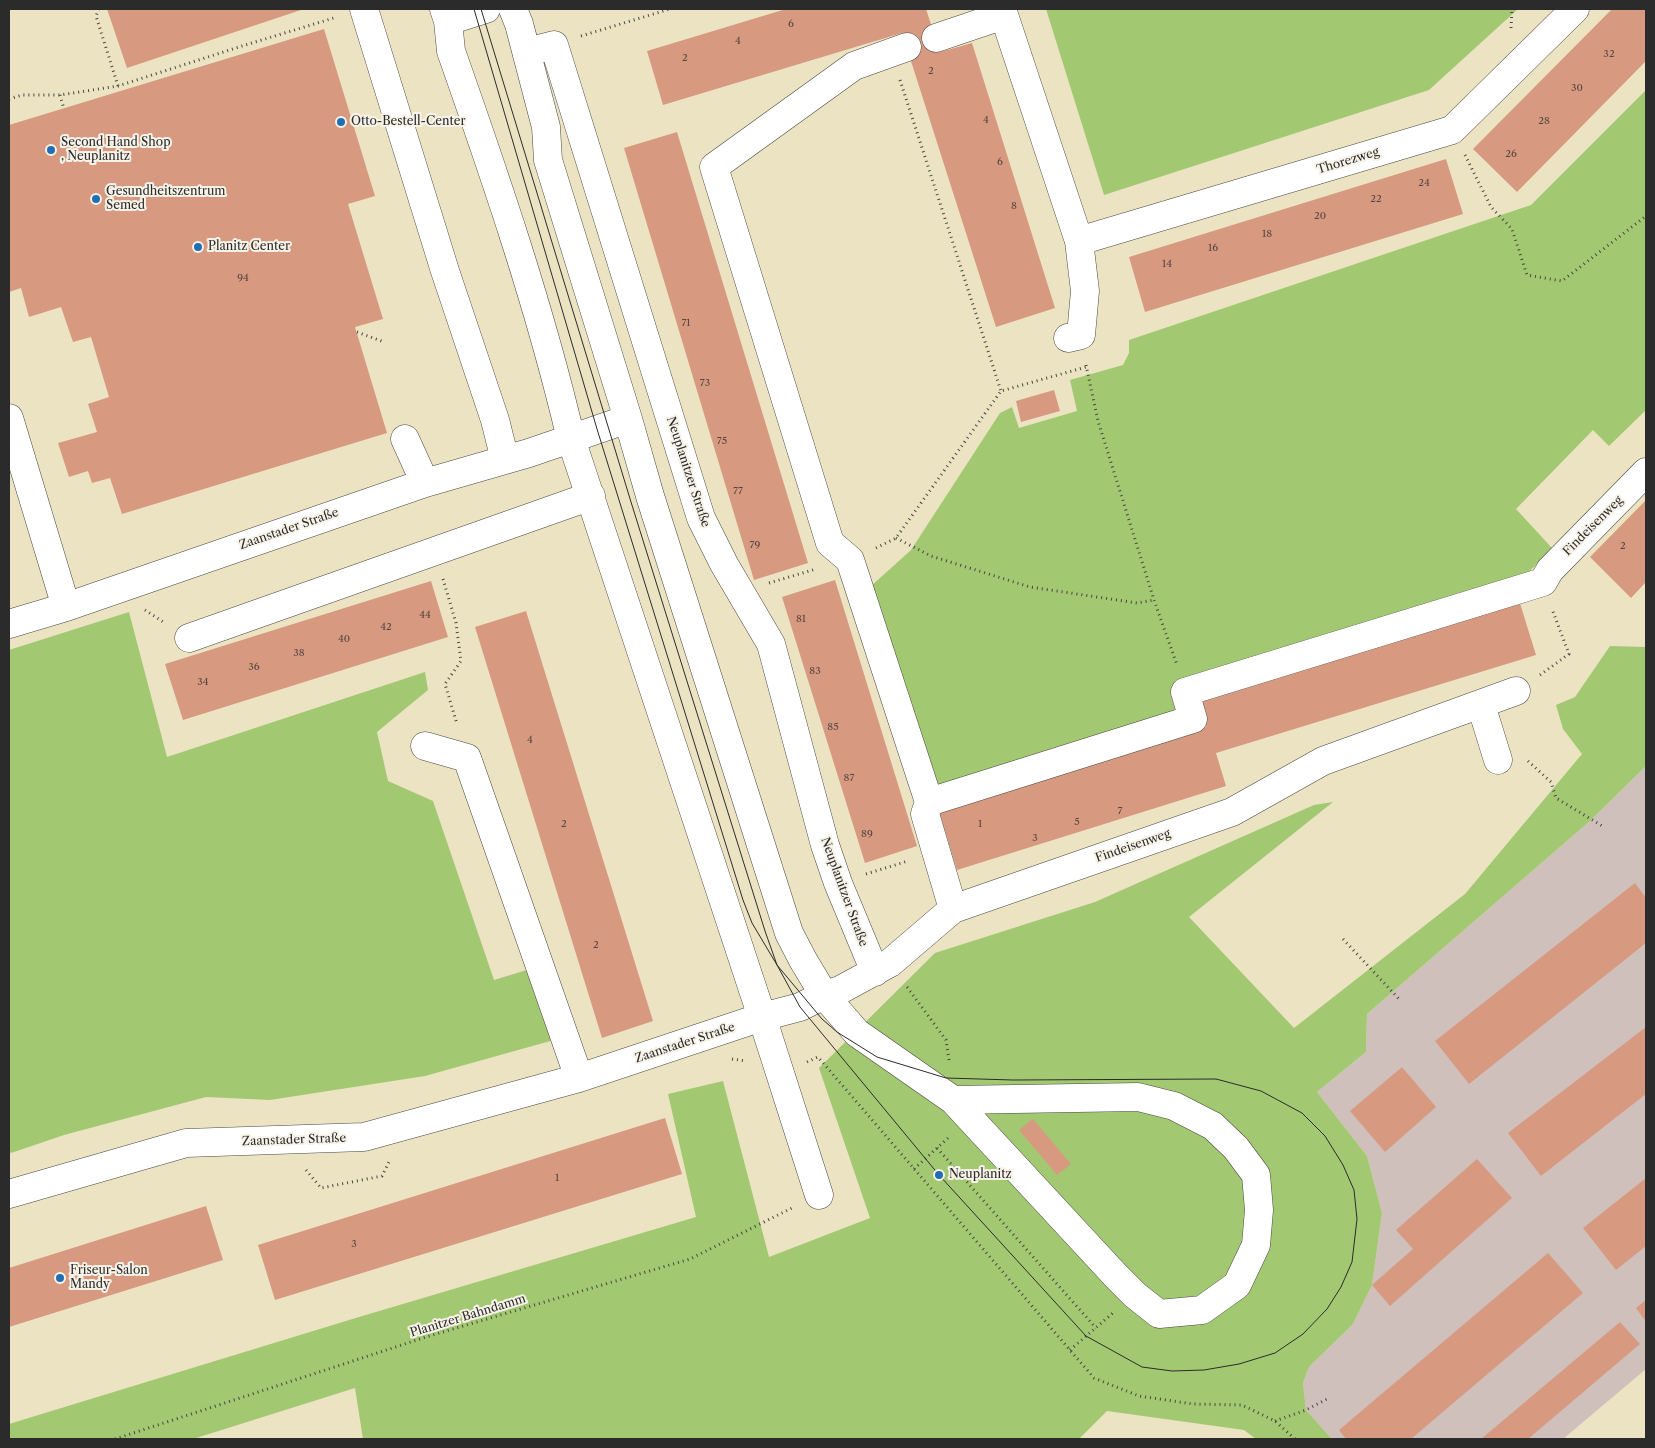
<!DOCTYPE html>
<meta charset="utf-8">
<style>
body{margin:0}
#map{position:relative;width:1655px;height:1448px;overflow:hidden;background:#ece3c3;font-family:"Libre Caslon Text",serif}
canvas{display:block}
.frame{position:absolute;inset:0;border:10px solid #2b2b2b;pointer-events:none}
</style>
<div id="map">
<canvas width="1655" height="1448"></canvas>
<div class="frame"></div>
</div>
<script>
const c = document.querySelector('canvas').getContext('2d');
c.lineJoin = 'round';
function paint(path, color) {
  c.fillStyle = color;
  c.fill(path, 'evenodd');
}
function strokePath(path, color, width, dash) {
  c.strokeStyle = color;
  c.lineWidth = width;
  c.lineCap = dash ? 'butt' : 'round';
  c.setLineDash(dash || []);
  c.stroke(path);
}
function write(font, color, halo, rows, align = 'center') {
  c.font = font + ' "Libre Caslon Text",serif';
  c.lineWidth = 4;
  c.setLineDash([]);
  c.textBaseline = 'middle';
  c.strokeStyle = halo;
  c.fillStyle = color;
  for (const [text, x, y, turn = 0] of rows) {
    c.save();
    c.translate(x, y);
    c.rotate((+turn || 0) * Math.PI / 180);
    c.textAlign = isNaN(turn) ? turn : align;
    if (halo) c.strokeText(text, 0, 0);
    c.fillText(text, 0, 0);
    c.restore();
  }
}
paint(new Path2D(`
 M 1646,766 L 1646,1369 L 1563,1439 L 1332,1439 L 1306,1410 L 1303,1383 L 1309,1367 L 1353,1324 L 1372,1285 L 1382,1213 L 1367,1156 L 1317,1092 L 1366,1052 L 1367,1014 L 1590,821 Z`), '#d0c0bc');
paint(new Path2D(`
 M 1046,9 L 1518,9 L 1429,90 L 1104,195 Z
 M 1646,90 L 1646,410 L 1609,446 L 1593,430 L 1516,509 L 1552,548 L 1529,572 L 1185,712 L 938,791 L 870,587 L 911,550 L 1000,413 L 1012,407 L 1019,428 L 1077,411 L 1070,380 L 1123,365 L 1129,353 L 1129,340 L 1531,205 Z
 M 129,612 L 167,757 L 425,672 L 428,690 L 377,732 L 388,781 L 433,801 L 494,980 L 530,969 L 554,1040 L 425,1076 L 270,1100 L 206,1097 L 64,1135 L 11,1153 L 9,1151 L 9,650 Z
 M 1610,646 L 1646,647 L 1646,766 L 1590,821 L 1367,1014 L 1366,1052 L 1317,1092 L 1367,1156 L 1382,1213 L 1372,1285 L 1353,1324 L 1309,1367 L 1303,1383 L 1306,1410 L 1332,1439 L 1256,1439 L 1244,1430 L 1107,1411 L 1079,1439 L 363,1439 L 355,1388 L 193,1439 L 9,1439 L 9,1424 L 359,1317 L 696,1217 L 668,1094 L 723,1081 L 769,1257 L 870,1218 L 819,1068 L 935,953 L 1095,902 L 1314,805 L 1333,802 L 1189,917 L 1294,1028 L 1465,894 L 1582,754 L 1563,729 L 1556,705 L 1575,697 Z`), '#a3c872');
paint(new Path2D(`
 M 107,9 L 304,9 L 127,68 Z
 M 786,9 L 926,9 L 940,52 L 972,43 L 1055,308 L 996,327 L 902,33 L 663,105 L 647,51 Z
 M 1612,9 L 1646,9 L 1646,61 L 1517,192 L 1473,149 Z
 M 324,29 L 375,196 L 348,204 L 383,319 L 355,327 L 387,433 L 122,514 L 110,478 L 92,483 L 88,471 L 69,477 L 58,443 L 97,432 L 88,404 L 109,397 L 91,337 L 73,342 L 61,307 L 29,317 L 21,288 L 9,292 L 9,125 Z
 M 677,132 L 808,563 L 754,580 L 624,148 Z
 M 1446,159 L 1463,214 L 1145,312 L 1129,257 Z
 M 1054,390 L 1060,411 L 1021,422 L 1016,401 Z
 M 1646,500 L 1646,582 L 1631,598 L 1590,557 Z
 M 835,580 L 917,846 L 865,863 L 782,597 Z
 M 431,581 L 448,637 L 183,720 L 165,664 Z
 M 1519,600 L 1536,655 L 1216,753 L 1226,786 L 957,870 L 939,811 L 1206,727 L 1198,699 Z
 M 526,611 L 653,1021 L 602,1038 L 475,627 Z
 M 1635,883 L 1646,898 L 1646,943 L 1469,1084 L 1435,1041 Z
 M 1646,1027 L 1646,1094 L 1541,1176 L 1508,1133 Z
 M 1402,1067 L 1436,1107 L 1385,1152 L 1350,1111 Z
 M 665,1118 L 682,1174 L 275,1300 L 258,1245 Z
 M 1033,1119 L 1071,1164 L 1057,1175 L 1019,1130 Z
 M 1477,1159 L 1512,1198 L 1390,1306 L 1372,1285 L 1413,1249 L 1396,1230 Z
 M 1646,1178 L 1646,1246 L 1616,1270 L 1583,1228 Z
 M 206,1206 L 223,1260 L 9,1327 L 9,1268 Z
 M 1548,1253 L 1583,1293 L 1411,1439 L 1346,1439 L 1339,1430 Z
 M 1646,1300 L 1646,1322 L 1636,1308 Z
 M 1620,1322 L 1640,1344 L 1528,1439 L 1481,1439 Z`), '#d79a81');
const minor = new Path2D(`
 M 364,9 L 445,271 L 495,420 L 505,460
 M 444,9 L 448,21 L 451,51 C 496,179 540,307 571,439 L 762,1017 L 819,1195
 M 513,9 L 519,24 L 546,127 L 548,160 L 628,419 L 650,496 L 789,933 L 803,960 L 824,995 L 857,1033 L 953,1100 L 1116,1276 L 1135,1295 L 1159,1314 L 1202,1310 L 1237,1285 L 1256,1245 L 1259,1210 L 1256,1175 L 1236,1148 L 1213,1126 L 1174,1106 L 1138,1097 L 953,1100
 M 1002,9 L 1079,241 L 1085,291 L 1081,335 L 1068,338
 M 448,21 L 486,9
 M 936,38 L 1004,15
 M 907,47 L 854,66 L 714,167 L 830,543 L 850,560 L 929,802 L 925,814 L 953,909
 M 527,52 L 554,45 L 701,518 L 724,564 L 771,644 L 825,845 L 838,883 L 875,972
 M 1079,241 L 1452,130 L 1575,9
 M 9,418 L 66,607
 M 405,439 L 425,483
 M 9,624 L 66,607 L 425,483 L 529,453 L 628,419
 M 189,638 L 591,496
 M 1481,705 L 1498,760
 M 425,746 L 467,758 L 579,1078
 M 929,802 L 1193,719 L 1185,692 L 1543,582 L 1550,570 L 1646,472
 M 9,1194 L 186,1143 L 364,1137 L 579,1078 L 762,1017 L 800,1007 L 824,995 L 840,990 L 890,963 L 953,909 L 1232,812 L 1323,761 L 1516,691`);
strokePath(minor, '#484742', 29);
strokePath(new Path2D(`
 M 99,9 L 96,16 L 118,86
 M 1511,28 L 1512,9
 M 581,36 L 670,9
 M 900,80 L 1001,391
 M 60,95 L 64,109
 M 9,99 L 22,95 L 60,95 L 118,86 L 242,46 L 337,17
 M 1465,155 L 1491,207 L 1512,229 L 1527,275 L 1562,281 L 1646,216
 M 357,332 L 384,342
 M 1086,365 L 1098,421 L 1154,600 L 1177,665
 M 896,538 L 931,556 L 1030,587 L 1137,603 L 1154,600
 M 876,548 L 896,538 L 1001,391 L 1086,367
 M 443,579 L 456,623 L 461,661 L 445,684 L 457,724
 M 769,583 L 816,569
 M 145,610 L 165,623
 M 1540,675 L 1569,654 L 1552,609
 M 1528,761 L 1551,782 L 1556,798 L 1604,827
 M 866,874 L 908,861
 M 1343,939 L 1399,999
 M 907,987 L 946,1040 L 949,1060
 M 732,1059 L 746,1061
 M 807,1062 L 818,1057 L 1094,1378 L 1139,1396 L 1193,1404 L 1242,1405 L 1275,1421 L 1295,1439
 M 937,1148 L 1096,1328
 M 914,1169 L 948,1138
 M 306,1170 L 321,1188 L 382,1176 L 389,1162
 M 1070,1350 L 1113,1313
 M 1275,1421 L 1306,1410 L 1327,1399
 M 115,1439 L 426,1337 L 690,1259 L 792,1208`), '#484742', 3, [1, 4]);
strokePath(minor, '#fff', 28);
strokePath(new Path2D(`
 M 474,9 L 597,429 L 743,900 L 752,923 L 777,965 L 822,1019 L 837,1032 L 877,1057 L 946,1078 L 1013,1080 L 1216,1079 L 1261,1091 L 1302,1113 L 1325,1136 L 1343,1165 L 1354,1190 L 1357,1219 L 1352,1262 L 1341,1287 L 1327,1309 L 1303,1334 L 1275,1353 L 1239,1364 L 1204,1370 L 1172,1371 L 1142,1367 L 1086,1336 L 939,1175 L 800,1007 L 777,965 L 765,931 L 631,502 L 481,9`), '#2b2b2b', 1);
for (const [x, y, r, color] of [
 [341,122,5,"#1f6fb2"],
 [51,150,5,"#1f6fb2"],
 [96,199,5,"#1f6fb2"],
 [198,247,5,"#1f6fb2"],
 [939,1175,5,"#1f6fb2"],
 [60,1278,5,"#1f6fb2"]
]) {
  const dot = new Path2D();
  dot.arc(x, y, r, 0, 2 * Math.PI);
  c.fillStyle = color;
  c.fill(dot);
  strokePath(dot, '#f7f3e8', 2);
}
write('10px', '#564740', null, [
 ["6",791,24],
 ["4",738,41],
 ["32",1609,54],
 ["2",685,58],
 ["2",931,71],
 ["30",1577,88],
 ["4",986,120],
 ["28",1544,121],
 ["26",1511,154],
 ["6",1000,162],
 ["24",1424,183],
 ["22",1376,199],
 ["8",1014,206],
 ["20",1320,216],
 ["18",1267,234],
 ["16",1213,248],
 ["14",1167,264],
 ["94",243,278],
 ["71",686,323],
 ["73",705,383],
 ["75",722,441],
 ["77",738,491],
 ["79",755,545],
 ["2",1623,546],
 ["44",425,615],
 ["81",801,619],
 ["42",386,627],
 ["40",344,639],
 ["38",299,653],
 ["36",254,667],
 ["83",815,671],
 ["34",203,682],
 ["85",833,727],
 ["4",530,740],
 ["87",849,778],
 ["7",1120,811],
 ["5",1077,822],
 ["2",564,824],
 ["1",980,824],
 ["89",867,834],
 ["3",1035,838],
 ["2",596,945],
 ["1",557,1178],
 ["3",354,1244]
]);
write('12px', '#2b2b2b', '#f7f3e8', [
 ["Otto-Bestell-Center",351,122],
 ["Second Hand Shop",61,143],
 [", Neuplanitz",61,157],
 ["Gesundheitszentrum",106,192],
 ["Semed",106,206],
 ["Planitz Center",208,247],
 ["Neuplanitz",949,1175],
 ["Friseur-Salon",70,1271],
 ["Mandy",70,1285]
], 'left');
write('12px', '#2b2b2b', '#f7f3e8', [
 ["Thorezweg",1348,161,-17],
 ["Neuplanitzer Straße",688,472,72],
 ["Findeisenweg",1593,526,-45],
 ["Zaanstader Straße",289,529,-19],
 ["Findeisenweg",1133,846,-19],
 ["Neuplanitzer Straße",844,892,70],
 ["Zaanstader Straße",685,1043,-18],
 ["Zaanstader Straße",294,1140,-2],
 ["Planitzer Bahndamm",468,1316,-17]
]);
</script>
